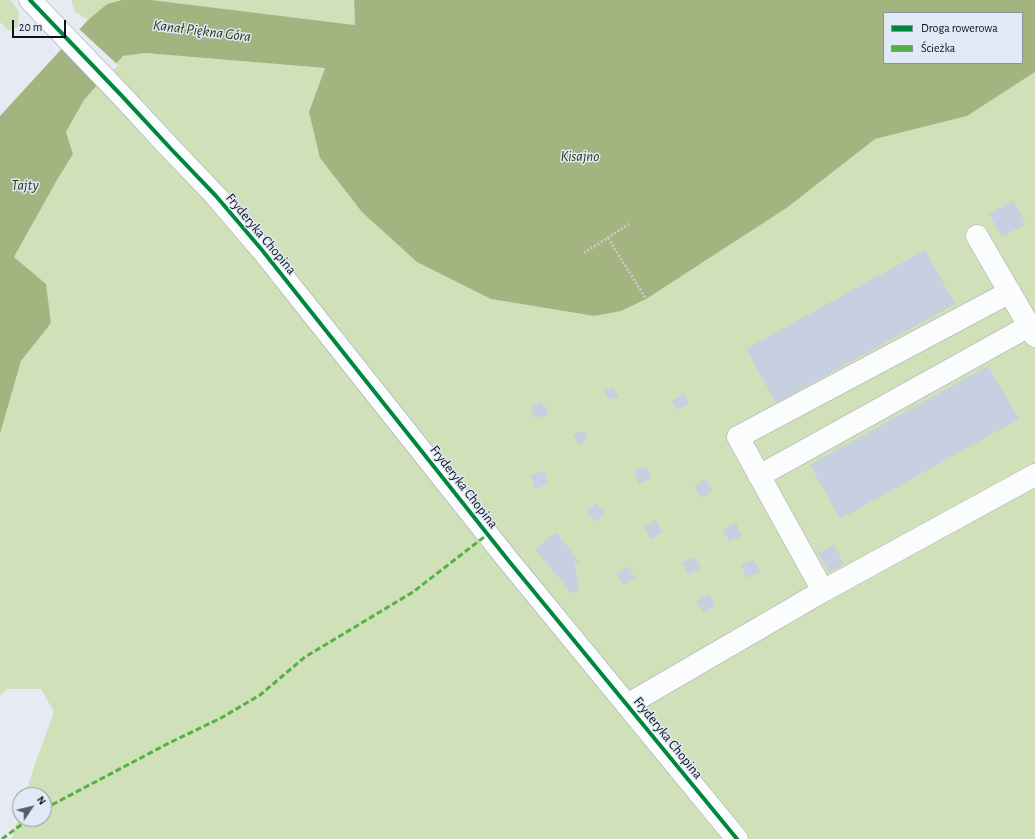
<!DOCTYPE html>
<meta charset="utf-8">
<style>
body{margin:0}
#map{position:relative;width:1035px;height:839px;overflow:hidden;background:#e6eaf2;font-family:"Alegreya Sans",sans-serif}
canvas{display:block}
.legend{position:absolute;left:883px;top:12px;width:140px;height:52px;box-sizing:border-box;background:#e1e9f7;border:1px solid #8d939d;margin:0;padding:5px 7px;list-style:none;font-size:12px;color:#0e1115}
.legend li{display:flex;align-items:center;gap:8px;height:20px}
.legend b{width:20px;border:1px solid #8d939d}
.north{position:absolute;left:12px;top:787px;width:40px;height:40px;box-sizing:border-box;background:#e1e9f7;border:1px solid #8d939d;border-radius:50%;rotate:55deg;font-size:11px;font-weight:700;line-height:16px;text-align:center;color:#0e1115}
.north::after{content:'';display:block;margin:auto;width:14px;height:18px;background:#5a5d62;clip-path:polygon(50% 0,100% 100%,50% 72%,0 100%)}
.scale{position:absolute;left:12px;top:20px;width:54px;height:18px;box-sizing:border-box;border:2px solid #0e1115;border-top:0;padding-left:5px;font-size:12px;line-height:14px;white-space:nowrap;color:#0e1115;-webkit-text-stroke:3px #e1e9f7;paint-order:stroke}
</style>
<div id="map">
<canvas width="1035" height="839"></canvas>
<ul class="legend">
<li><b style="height:5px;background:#00873e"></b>Droga rowerowa</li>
<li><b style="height:5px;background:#54b144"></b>Ścieżka</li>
</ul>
<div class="north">N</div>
<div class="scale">20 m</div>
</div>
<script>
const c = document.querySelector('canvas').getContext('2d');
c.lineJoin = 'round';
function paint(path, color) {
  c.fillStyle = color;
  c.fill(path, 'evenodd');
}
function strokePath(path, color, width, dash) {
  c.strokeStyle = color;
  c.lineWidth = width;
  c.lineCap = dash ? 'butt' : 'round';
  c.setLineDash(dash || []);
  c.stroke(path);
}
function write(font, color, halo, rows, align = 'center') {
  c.font = font + ' "Alegreya Sans",sans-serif';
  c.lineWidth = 3;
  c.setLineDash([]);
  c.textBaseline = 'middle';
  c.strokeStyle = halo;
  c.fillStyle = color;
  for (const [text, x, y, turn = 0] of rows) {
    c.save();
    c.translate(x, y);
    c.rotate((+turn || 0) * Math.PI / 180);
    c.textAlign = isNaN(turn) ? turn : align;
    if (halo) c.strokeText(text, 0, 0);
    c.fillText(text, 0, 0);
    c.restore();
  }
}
paint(new Path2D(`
 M 0,0 L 10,0 L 19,11 L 18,27 L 9,31 L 0,22 Z
 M 71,0 L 122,0 L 107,4 L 88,20 L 75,12 Z
 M 151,0 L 354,0 L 355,25 Z
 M 145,53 L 325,68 L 309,112 L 417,262 L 491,299 L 594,316 L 788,207 L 875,139 L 967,116 L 1035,72 L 1035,839 L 12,839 L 20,812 L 20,819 L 44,819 L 44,795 L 25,795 L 36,761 L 54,712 L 41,689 L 6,689 L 0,696 L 0,434 L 21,361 L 51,323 L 45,284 L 14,257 L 57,180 L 73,154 L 66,133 L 84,100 L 123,56 Z`), '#d0e0b8');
paint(new Path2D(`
 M 122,0 L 151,0 L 355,25 L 354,0 L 1035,0 L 1035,72 L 967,116 L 875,139 L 788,207 L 646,299 L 621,311 L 594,316 L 491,299 L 417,262 L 362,212 L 320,158 L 309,112 L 325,68 L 145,53 L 123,56 L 84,100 L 66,132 L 73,154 L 57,180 L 14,257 L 46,284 L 51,323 L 21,361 L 0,434 L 0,116 L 88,20 L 107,4 ZM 884,13 L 1022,13 L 1022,63 L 884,63 Z`), '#a3b481');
paint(new Path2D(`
 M 78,28 L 118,65 L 101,84 L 61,46 Z`), '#e6eaf2');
paint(new Path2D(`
 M 1013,201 L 1026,224 L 1002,237 L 989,214 Z
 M 925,250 L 955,304 L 776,403 L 746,349 Z
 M 988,366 L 1019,419 L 840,519 L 810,465 Z
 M 612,388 L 620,396 L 609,400 L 604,391 Z
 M 684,394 L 689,404 L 677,410 L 672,400 Z
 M 542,402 L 542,405 L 545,405 L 548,415 L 534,418 L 531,405 Z
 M 579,431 L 581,433 L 584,431 L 588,438 L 580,445 L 573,436 Z
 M 644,466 L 645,469 L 647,468 L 652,478 L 639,484 L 634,471 Z
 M 544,471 L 548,484 L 535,489 L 531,475 Z
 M 706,479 L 713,491 L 701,498 L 694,486 Z
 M 596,503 L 605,513 L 596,522 L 586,512 Z
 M 656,520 L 663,532 L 651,539 L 644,527 Z
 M 736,523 L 742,536 L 729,542 L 723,529 Z
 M 556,532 L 579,561 L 574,565 L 580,589 L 572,594 L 535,549 Z
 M 834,545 L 844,564 L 829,572 L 818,553 Z
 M 694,556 L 701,568 L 689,575 L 682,563 Z
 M 754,560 L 760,572 L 747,578 L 741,565 Z
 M 628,566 L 635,577 L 624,585 L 616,574 Z
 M 708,594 L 716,605 L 704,613 L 696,602 Z`), '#c6d0e0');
const minor = new Path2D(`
 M 977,236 L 1035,336
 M 759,476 L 1029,326
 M 823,591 L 1035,475
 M 627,705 L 823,591 L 738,437 L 1010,292`);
const major = new Path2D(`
 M 30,0 L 121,95 L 172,150 L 216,196 L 262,250 L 508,560 L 737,839`);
strokePath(minor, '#a5a9ae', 23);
strokePath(major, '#a5a9ae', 23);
strokePath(new Path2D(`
 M 608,238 L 646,299
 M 584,253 L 629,224`), '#cacbce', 2.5, [2, 2]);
strokePath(minor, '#fbfcfd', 22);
strokePath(major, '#fbfcfd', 22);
strokePath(new Path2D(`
 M 44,809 L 169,743 L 221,718 L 260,695 L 305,657 L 413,592 L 488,534
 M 2,839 L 29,819`), '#54b144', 3, [6, 3]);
strokePath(new Path2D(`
 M 30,0 L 121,95 L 172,150 L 216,196 L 262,250 L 508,560 L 737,839`), '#00873e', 4);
write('14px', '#0e1115', '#e1e9f7', [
 ["Fryderyka Chopina",261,234,50],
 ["Fryderyka Chopina",464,487,52],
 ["Fryderyka Chopina",668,738,51]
]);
write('italic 15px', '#2d3716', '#e1e9f7', [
 ["Kanał Piękna Góra",202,31,7],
 ["Kisajno",580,156],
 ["Tajty",25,185]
]);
</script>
